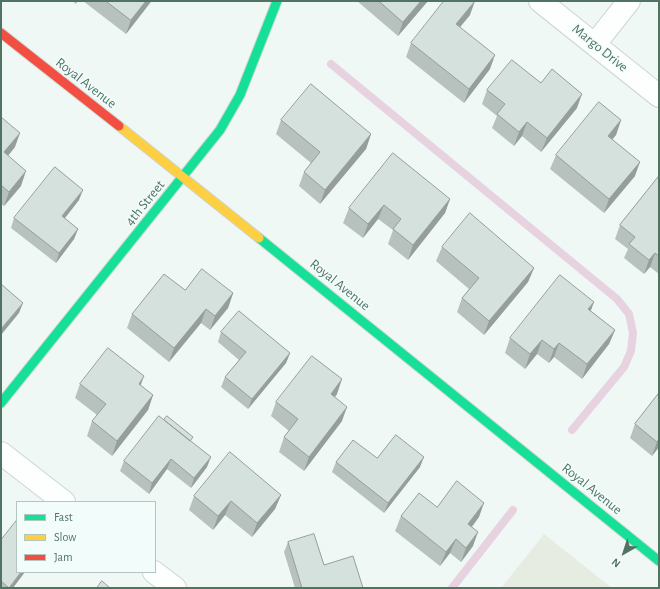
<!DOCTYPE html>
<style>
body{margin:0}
#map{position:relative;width:660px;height:589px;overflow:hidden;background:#f0f8f6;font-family:"Alegreya Sans",sans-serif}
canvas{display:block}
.frame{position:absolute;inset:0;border:2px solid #517364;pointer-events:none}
.legend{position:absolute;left:16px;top:501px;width:140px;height:72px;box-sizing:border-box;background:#f2fdfb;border:1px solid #b2c6bf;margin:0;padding:5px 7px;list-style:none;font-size:12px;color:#517364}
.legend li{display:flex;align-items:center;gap:8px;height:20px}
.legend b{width:20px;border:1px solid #b2c6bf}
.north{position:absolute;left:604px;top:533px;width:40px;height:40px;-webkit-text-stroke:3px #f2fdfb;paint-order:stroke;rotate:219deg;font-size:11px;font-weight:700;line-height:16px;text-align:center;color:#517364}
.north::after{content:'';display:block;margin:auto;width:14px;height:18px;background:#517364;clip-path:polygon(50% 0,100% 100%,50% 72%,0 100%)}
</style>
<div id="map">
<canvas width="660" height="589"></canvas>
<div class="frame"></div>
<ul class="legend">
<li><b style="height:5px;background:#16e098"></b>Fast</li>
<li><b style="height:5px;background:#ffcf43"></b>Slow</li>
<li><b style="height:5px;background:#f24e42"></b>Jam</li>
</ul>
<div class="north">N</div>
</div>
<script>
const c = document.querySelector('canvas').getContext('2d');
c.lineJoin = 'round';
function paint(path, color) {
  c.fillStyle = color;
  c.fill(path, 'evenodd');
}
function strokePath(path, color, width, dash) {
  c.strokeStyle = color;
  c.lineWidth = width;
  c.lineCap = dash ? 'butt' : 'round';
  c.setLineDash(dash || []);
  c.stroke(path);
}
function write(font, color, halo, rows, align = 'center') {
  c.font = font + ' "Alegreya Sans",sans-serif';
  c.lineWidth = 3;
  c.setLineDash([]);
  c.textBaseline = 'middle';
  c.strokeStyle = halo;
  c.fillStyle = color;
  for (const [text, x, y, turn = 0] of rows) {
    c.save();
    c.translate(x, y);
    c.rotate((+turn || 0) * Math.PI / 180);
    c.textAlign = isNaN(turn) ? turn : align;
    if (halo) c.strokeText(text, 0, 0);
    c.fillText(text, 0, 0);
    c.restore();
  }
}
paint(new Path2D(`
 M 544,534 L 612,588 L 501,588 Z`), '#e7ece3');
strokePath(new Path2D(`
 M 331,64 L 617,299 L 629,314 L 633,333 L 631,351 L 624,367 L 572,430
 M 452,588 L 513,510`), '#e7d2e0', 8);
const street = new Path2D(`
 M 540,1 L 659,96
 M 595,44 L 629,1
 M 1,453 L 64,502
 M 154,572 L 175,588`);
const fast = new Path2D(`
 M 259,238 L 659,561
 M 1,403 L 220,130 L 240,95 L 277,1`);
const slow = new Path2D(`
 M 119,126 L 259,238`);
const jam = new Path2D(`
 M 1,33 L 119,126`);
strokePath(street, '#ccd6d2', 24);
strokePath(fast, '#ccd6d2', 11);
strokePath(slow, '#ccd6d2', 11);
strokePath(jam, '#ccd6d2', 11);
strokePath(street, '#fdfefe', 22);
strokePath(fast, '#16e098', 9);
strokePath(slow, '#ffcf43', 9);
strokePath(jam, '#f24e42', 9);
paint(new Path2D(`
 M 72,1 L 78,1 L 76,4 Z
 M 83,1 L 151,1 L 150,3 L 126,34 Z
 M 357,1 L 428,1 L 398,36 Z
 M 470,15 L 460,27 L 490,69 L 464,103 L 406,57 L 411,43 Z
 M 541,83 L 577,108 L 541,152 L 522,136 L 514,146 L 492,128 L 497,116 L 482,104 L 487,90 Z
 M 1,117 L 15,147 L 8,156 L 21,186 L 4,206 L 1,204 Z
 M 281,120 L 371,134 L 366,149 L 320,204 L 299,186 L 304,172 L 311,163 L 276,134 Z
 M 621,120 L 616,135 L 612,139 L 635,176 L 604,213 L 550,169 L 556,155 Z
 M 659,176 L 659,274 L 650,267 L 644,274 L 624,258 L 628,249 L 615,239 L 620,225 Z
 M 450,199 L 445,213 L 408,260 L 388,244 L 393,230 L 378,219 L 363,238 L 343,223 L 349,208 Z
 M 79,200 L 64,219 L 78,229 L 74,239 L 56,263 L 11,228 L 14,218 Z
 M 442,247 L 534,268 L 528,282 L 484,335 L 457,312 L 462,298 L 469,289 L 436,261 Z
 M 185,290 L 233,294 L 228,308 L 210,330 L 201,323 L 169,362 L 127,328 L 132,314 Z
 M 591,311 L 615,330 L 609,344 L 582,379 L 554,357 L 549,363 L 537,354 L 525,369 L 505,353 L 510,338 Z
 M 221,332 L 290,353 L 286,363 L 248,409 L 221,387 L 225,377 L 239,360 L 218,342 Z
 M 80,384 L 141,386 L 153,395 L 148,410 L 112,456 L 87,436 L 92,421 L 97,415 L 75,398 Z
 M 659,393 L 659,447 L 652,456 L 630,438 L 635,424 Z
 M 337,394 L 335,397 L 342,421 L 304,471 L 279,452 L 284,437 L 289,431 L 271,416 L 276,402 Z
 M 191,442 L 207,467 L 191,488 L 167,469 L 149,494 L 120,471 L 124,461 Z
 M 377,458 L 420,467 L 384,513 L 332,472 L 336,462 Z
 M 281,495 L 275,509 L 252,537 L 225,515 L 213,530 L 189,510 L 194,496 Z
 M 437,507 L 479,517 L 472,527 L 473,546 L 461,562 L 450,553 L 440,566 L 395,531 L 401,516 Z
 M 1,540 L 13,588 L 1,588 Z
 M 288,542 L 324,565 L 363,588 L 295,588 L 284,552 Z`), '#b7c2be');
paint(new Path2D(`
 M 146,1 L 151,1 L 150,3 L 126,34 L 131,20 Z
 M 421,1 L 428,1 L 398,36 L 403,22 Z
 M 475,1 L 470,15 L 451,38 L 456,24 Z
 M 495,55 L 490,69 L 464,103 L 469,89 Z
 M 582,94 L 577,108 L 541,152 L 547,138 Z
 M 621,120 L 616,135 L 603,151 L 608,136 Z
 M 527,122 L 522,136 L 514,146 L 519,132 Z
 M 20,133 L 15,147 L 1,164 L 4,152 Z
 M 371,134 L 366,149 L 320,204 L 325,190 Z
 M 640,162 L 635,176 L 604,213 L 609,199 Z
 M 26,171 L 21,186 L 4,206 L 9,192 Z
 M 83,190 L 79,200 L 58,227 L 62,216 Z
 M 450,199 L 445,213 L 408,260 L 413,245 Z
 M 384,205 L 378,219 L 363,238 L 368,224 Z
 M 78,229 L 74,239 L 56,263 L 59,253 Z
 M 655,253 L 650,267 L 644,274 L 649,260 Z
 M 534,268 L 528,282 L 484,335 L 489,321 Z
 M 233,293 L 228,308 L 210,330 L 215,316 Z
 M 594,302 L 589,316 L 588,309 Z
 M 23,303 L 19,313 L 1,335 L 1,329 Z
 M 206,309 L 201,323 L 169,362 L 174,348 Z
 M 615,330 L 609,344 L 582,379 L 587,364 Z
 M 542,340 L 537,354 L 525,369 L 530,354 Z
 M 559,343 L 554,357 L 549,363 L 554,349 Z
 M 290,353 L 286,363 L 248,409 L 252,399 Z
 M 144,376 L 139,390 L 139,384 Z
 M 342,379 L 337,394 L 326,408 L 331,394 Z
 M 153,395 L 148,410 L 112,456 L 117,441 Z
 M 347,407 L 342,421 L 304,471 L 309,457 Z
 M 659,439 L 659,447 L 652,456 L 657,442 Z
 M 211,457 L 207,467 L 191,488 L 194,478 Z
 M 424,457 L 420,467 L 384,513 L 388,503 Z
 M 171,459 L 167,469 L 149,494 L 152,483 Z
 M 281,495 L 275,509 L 252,537 L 257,523 Z
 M 231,501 L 225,515 L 213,530 L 218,516 Z
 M 484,503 L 479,517 L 463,538 L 468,524 Z
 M 478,532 L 473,546 L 461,562 L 466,548 Z
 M 456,539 L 450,553 L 440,566 L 446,552 Z
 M 21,572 L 25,572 L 13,588 L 9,588 Z`), '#959e9b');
const building = new Path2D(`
 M 106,1 L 146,1 L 131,20 Z
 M 379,1 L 421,1 L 403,22 Z
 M 444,1 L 475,1 L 456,24 L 495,55 L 469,89 L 411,43 Z
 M 512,60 L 541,83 L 552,69 L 582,94 L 547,138 L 527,122 L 519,132 L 497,114 L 505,104 L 487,90 Z
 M 311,84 L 371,134 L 325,190 L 304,172 L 320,152 L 281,120 Z
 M 599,102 L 621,120 L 608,136 L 640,162 L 609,199 L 556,155 Z
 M 1,117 L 20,133 L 4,152 L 26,171 L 9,192 L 1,185 Z
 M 393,153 L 450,199 L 413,245 L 393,229 L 401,219 L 384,205 L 368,224 L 349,208 Z
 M 55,167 L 83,190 L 62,216 L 78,229 L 59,253 L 14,218 Z
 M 659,176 L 659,256 L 655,253 L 649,260 L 629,244 L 635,237 L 620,225 Z
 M 470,213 L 534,268 L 489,321 L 462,298 L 479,278 L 442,247 Z
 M 202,269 L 233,293 L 215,316 L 206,309 L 174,348 L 132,314 L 164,274 L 185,290 Z
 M 560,275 L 594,302 L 588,309 L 615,330 L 587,364 L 559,343 L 554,349 L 542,340 L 530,354 L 510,338 Z
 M 1,284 L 23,303 L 1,329 Z
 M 239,311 L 290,353 L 252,399 L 225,377 L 246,352 L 221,332 Z
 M 108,348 L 144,376 L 139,384 L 153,395 L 117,441 L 92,421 L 106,404 L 80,384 Z
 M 312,356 L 342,379 L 331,394 L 347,407 L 309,457 L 284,437 L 298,419 L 276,402 Z
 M 659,393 L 659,439 L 657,442 L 635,424 Z
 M 159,416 L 211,457 L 194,478 L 171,459 L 152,483 L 124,461 Z
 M 167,416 L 193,437 L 190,441 L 164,420 Z
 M 396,435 L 424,457 L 388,503 L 336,462 L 353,440 L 377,458 Z
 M 230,452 L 281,495 L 257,523 L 231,501 L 218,516 L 194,496 Z
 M 457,481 L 484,503 L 468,524 L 478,532 L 466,548 L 456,539 L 446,552 L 401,516 L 419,493 L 437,507 Z
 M 17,520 L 17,572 L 21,572 L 9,588 L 1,581 L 1,540 Z
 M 314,534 L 324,565 L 353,556 L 363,588 L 302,588 L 288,542 Z
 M 102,581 L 110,588 L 97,588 Z`);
paint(building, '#d5e1dd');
strokePath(building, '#959e9b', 1);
write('14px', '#517364', '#f2fdfb', [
 ["Margo Drive",600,48,39],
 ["Royal Avenue",86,83,38],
 ["4th Street",145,203,-51],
 ["Royal Avenue",340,285,39],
 ["Royal Avenue",592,489,39]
]);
</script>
